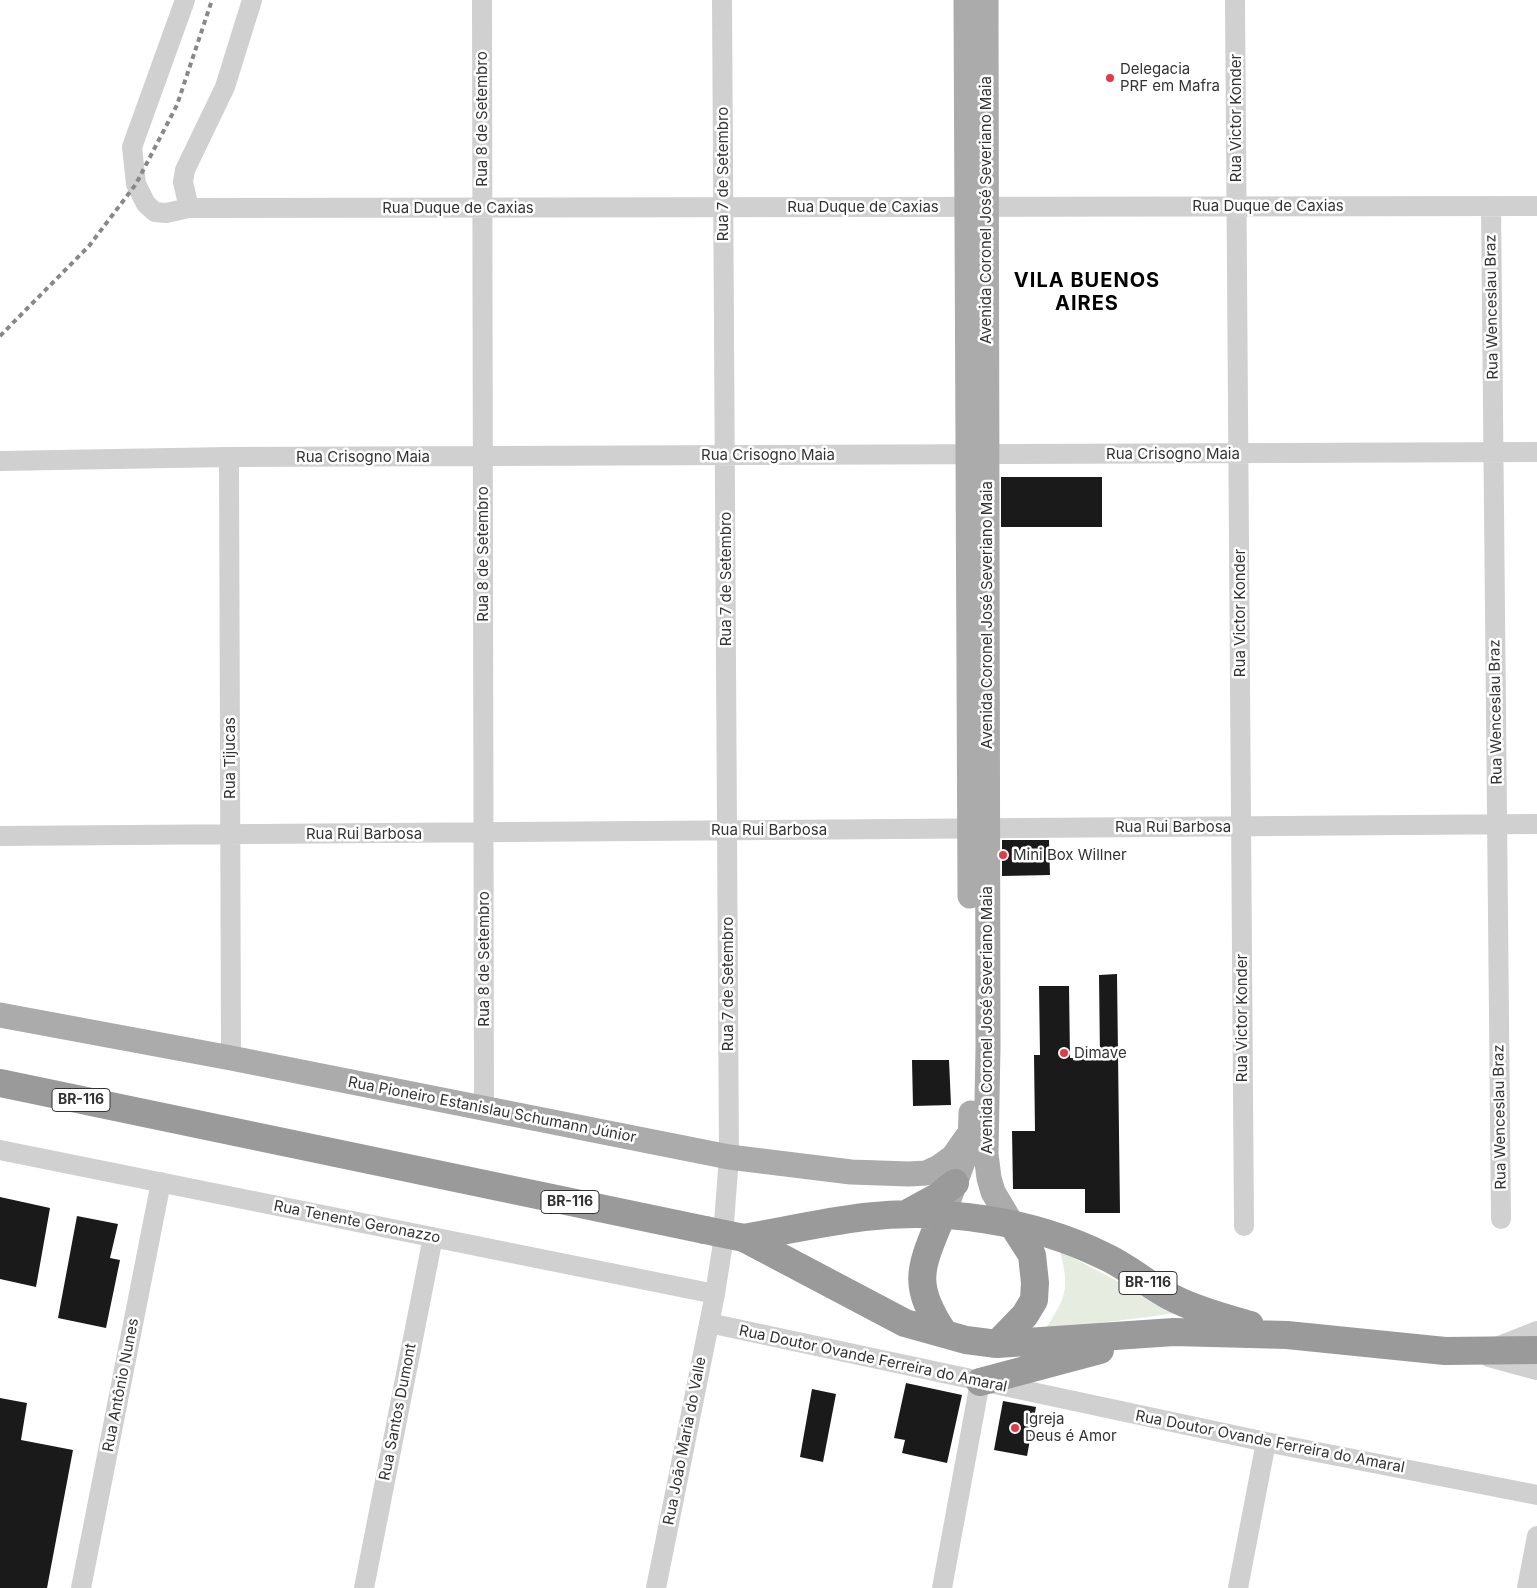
<!DOCTYPE html>
<meta charset="utf-8">
<style>
body{margin:0}
canvas{display:block;background:#fff}
</style>
<canvas width="1537" height="1588"></canvas>
<script>
const c = document.querySelector('canvas').getContext('2d');
c.lineJoin = 'round';
function paint(path, color) {
  c.fillStyle = color;
  c.fill(path, 'evenodd');
}
function strokePath(path, color, width, dash) {
  c.strokeStyle = color;
  c.lineWidth = width;
  c.lineCap = dash ? 'butt' : 'round';
  c.setLineDash(dash || []);
  c.stroke(path);
}
function write(font, color, halo, rows, align = 'center') {
  c.font = font + ' Inter,sans-serif';
  c.lineWidth = 5;
  c.setLineDash([]);
  c.textBaseline = 'middle';
  c.strokeStyle = halo;
  c.fillStyle = color;
  for (const [text, x, y, turn = 0] of rows) {
    c.save();
    c.translate(x, y);
    c.rotate((+turn || 0) * Math.PI / 180);
    c.textAlign = isNaN(turn) ? turn : align;
    if (halo) c.strokeText(text, 0, 0);
    c.fillText(text, 0, 0);
    c.restore();
  }
}
paint(new Path2D(`
 M 1060,1251 L 1178,1313 L 1045,1330 C 1066,1297 1070,1290 1060,1251 Z`), '#e6ecdf');
paint(new Path2D(`
 M 1001,477 L 1102,477 L 1102,527 L 1001,527 Z
 M 1002,840 L 1049,840 L 1050,875 L 1002,876 Z
 M 1117,974 L 1120,1213 L 1085,1213 L 1085,1189 L 1013,1189 L 1012,1131 L 1035,1131 L 1034,1055 L 1040,1055 L 1039,986 L 1069,986 L 1070,1058 L 1100,1058 L 1099,975 Z
 M 912,1060 L 949,1060 L 951,1105 L 913,1106 Z
 M 0,1197 L 50,1208 L 36,1287 L 0,1279 Z
 M 77,1216 L 118,1224 L 110,1258 L 120,1260 L 106,1328 L 58,1318 Z
 M 906,1383 L 962,1395 L 947,1463 L 902,1453 L 905,1440 L 894,1438 Z
 M 812,1389 L 836,1394 L 823,1462 L 800,1457 Z
 M 0,1398 L 27,1403 L 21,1440 L 73,1450 L 47,1588 L 0,1588 Z
 M 1003,1401 L 1036,1407 L 1027,1456 L 994,1450 Z`), '#1a1a1a');
strokePath(new Path2D(`
 M 185,0 L 132,147 L 136,184 L 146,204 L 155,212 L 166,213 L 189,208 L 1537,206
 M 482,0 L 484,1109
 M 1235,0 L 1244,1226
 M 1491,206 L 1501,1219
 M 189,208 L 183,182 L 185,170 L 225,87 L 252,0
 M 229,457 L 231,1058
 M 0,461 L 229,457 L 1537,452
 M 0,836 L 1537,824
 M 0,1150 L 715,1294
 M 709,1323 L 1266,1442 L 1537,1495
 M 1499,1346 L 1537,1331
 M 1489,1357 L 1537,1370
 M 81,1588 L 161,1182
 M 364,1588 L 433,1237
 M 656,1588 L 715,1294 L 722,1249 L 729,1157 L 722,0
 M 942,1588 L 980,1382
 M 1238,1588 L 1266,1442
 M 1527,1588 L 1537,1536`), '#d0d0d0', 20);
strokePath(new Path2D(`
 M 966,0 L 970,896
 M 986,0 L 988,1047 L 986,1154 L 989,1178 L 993,1192 L 1012,1224
 M 0,1015 L 231,1058 L 729,1157 L 851,1172 L 909,1174 L 926,1173 L 939,1167 L 953,1157 L 967,1137
 M 948,1202 L 970,1143 L 971,1113`), '#ababab', 25);
strokePath(new Path2D(`
 M 0,1083 L 705,1230
 M 906,1214 L 937,1197 L 955,1183
 M 942,1215 C 921,1267 910,1283 944,1333
 M 744,1238 L 905,1323 L 966,1340 L 997,1344 L 1174,1332 L 1287,1335 L 1445,1351 L 1537,1350
 M 744,1238 C 784,1231 824,1222 864,1217 C 944,1208 1031,1220 1104,1256 C 1129,1267 1150,1287 1175,1299 C 1199,1311 1224,1317 1250,1325
 M 997,1344 L 1025,1315 L 1034,1300 L 1035,1283 L 1032,1255 L 1012,1224
 M 980,1382 L 1100,1350`), '#9a9a9a', 28);
strokePath(new Path2D(`
 M 0,336 L 89,246 L 136,184 L 177,105 L 212,0`), '#888', 4, [5, 4]);
strokePath(new Path2D(`
 M 705,1230 L 744,1238`), '#9a9a9a', 28);
for (const [x, y, r, color] of [
 [1110,78,5,"#e63946"],
 [1003,855,5,"#e63946"],
 [1064,1053,5,"#e63946"],
 [1015,1428,5,"#e63946"]
]) {
  const dot = new Path2D();
  dot.arc(x, y, r, 0, 2 * Math.PI);
  c.fillStyle = color;
  c.fill(dot);
  strokePath(dot, '#fff', 2);
}
for (const [x, y, w] of [
 [81,1100,58],
 [570,1202,58],
 [1148,1283,58]
]) {
  const box = new Path2D();
  box.roundRect(x - w / 2, y - 11.5, w, 23, 4);
  c.fillStyle = '#fff';
  c.fill(box);
  strokePath(box, '#333', 1);
}
write('bold 14px', '#333', null, [
 ["BR-116",81,1100],
 ["BR-116",570,1202],
 ["BR-116",1148,1283]
]);
write('15px', '#333', '#fff', [
 ["Delegacia",1120,69],
 ["PRF em Mafra",1120,86],
 ["Mini Box Willner",1013,855],
 ["Dimave",1074,1053],
 ["Igreja",1025,1419],
 ["Deus é Amor",1025,1436]
], 'left');
write('15px', '#333', '#fff', [
 ["Rua Victor Konder",1236,118,-90],
 ["Rua 8 de Setembro",482,119,-90],
 ["Rua 7 de Setembro",723,174,-90],
 ["Rua Duque de Caxias",1268,206],
 ["Rua Duque de Caxias",863,207],
 ["Rua Duque de Caxias",458,208],
 ["Avenida Coronel José Severiano Maia",986,210,-90],
 ["Rua Wenceslau Braz",1492,307,-91],
 ["Rua Crisogno Maia",1173,454],
 ["Rua Crisogno Maia",768,455],
 ["Rua Crisogno Maia",363,457],
 ["Rua 8 de Setembro",483,554,-90],
 ["Rua 7 de Setembro",726,579,-90],
 ["Rua Victor Konder",1240,613,-90],
 ["Avenida Coronel José Severiano Maia",987,615,-90],
 ["Rua Wenceslau Braz",1496,712,-91],
 ["Rua Tijucas",230,758,-90],
 ["Rua Rui Barbosa",1173,827],
 ["Rua Rui Barbosa",769,830],
 ["Rua Rui Barbosa",364,834],
 ["Rua 8 de Setembro",484,959,-90],
 ["Rua 7 de Setembro",728,984,-90],
 ["Rua Victor Konder",1242,1018,-90],
 ["Avenida Coronel José Severiano Maia",987,1020,-90],
 ["Rua Pioneiro Estanislau Schumann Júnior",492,1110,11],
 ["Rua Wenceslau Braz",1500,1117,-91],
 ["Rua Tenente Geronazzo",357,1222,11],
 ["Rua Doutor Ovande Ferreira do Amaral",873,1359,12],
 ["Rua Antônio Nunes",121,1385,-79],
 ["Rua Santos Dumont",398,1412,-79],
 ["Rua João Maria do Valle",685,1441,-79],
 ["Rua Doutor Ovande Ferreira do Amaral",1270,1442,11]
]);
c.letterSpacing = '1px';
write('bold 20px', '#000', '#fff', [
 ["VILA BUENOS",1087,281],
 ["AIRES",1087,304]
]);
c.letterSpacing = '0px';
</script>
